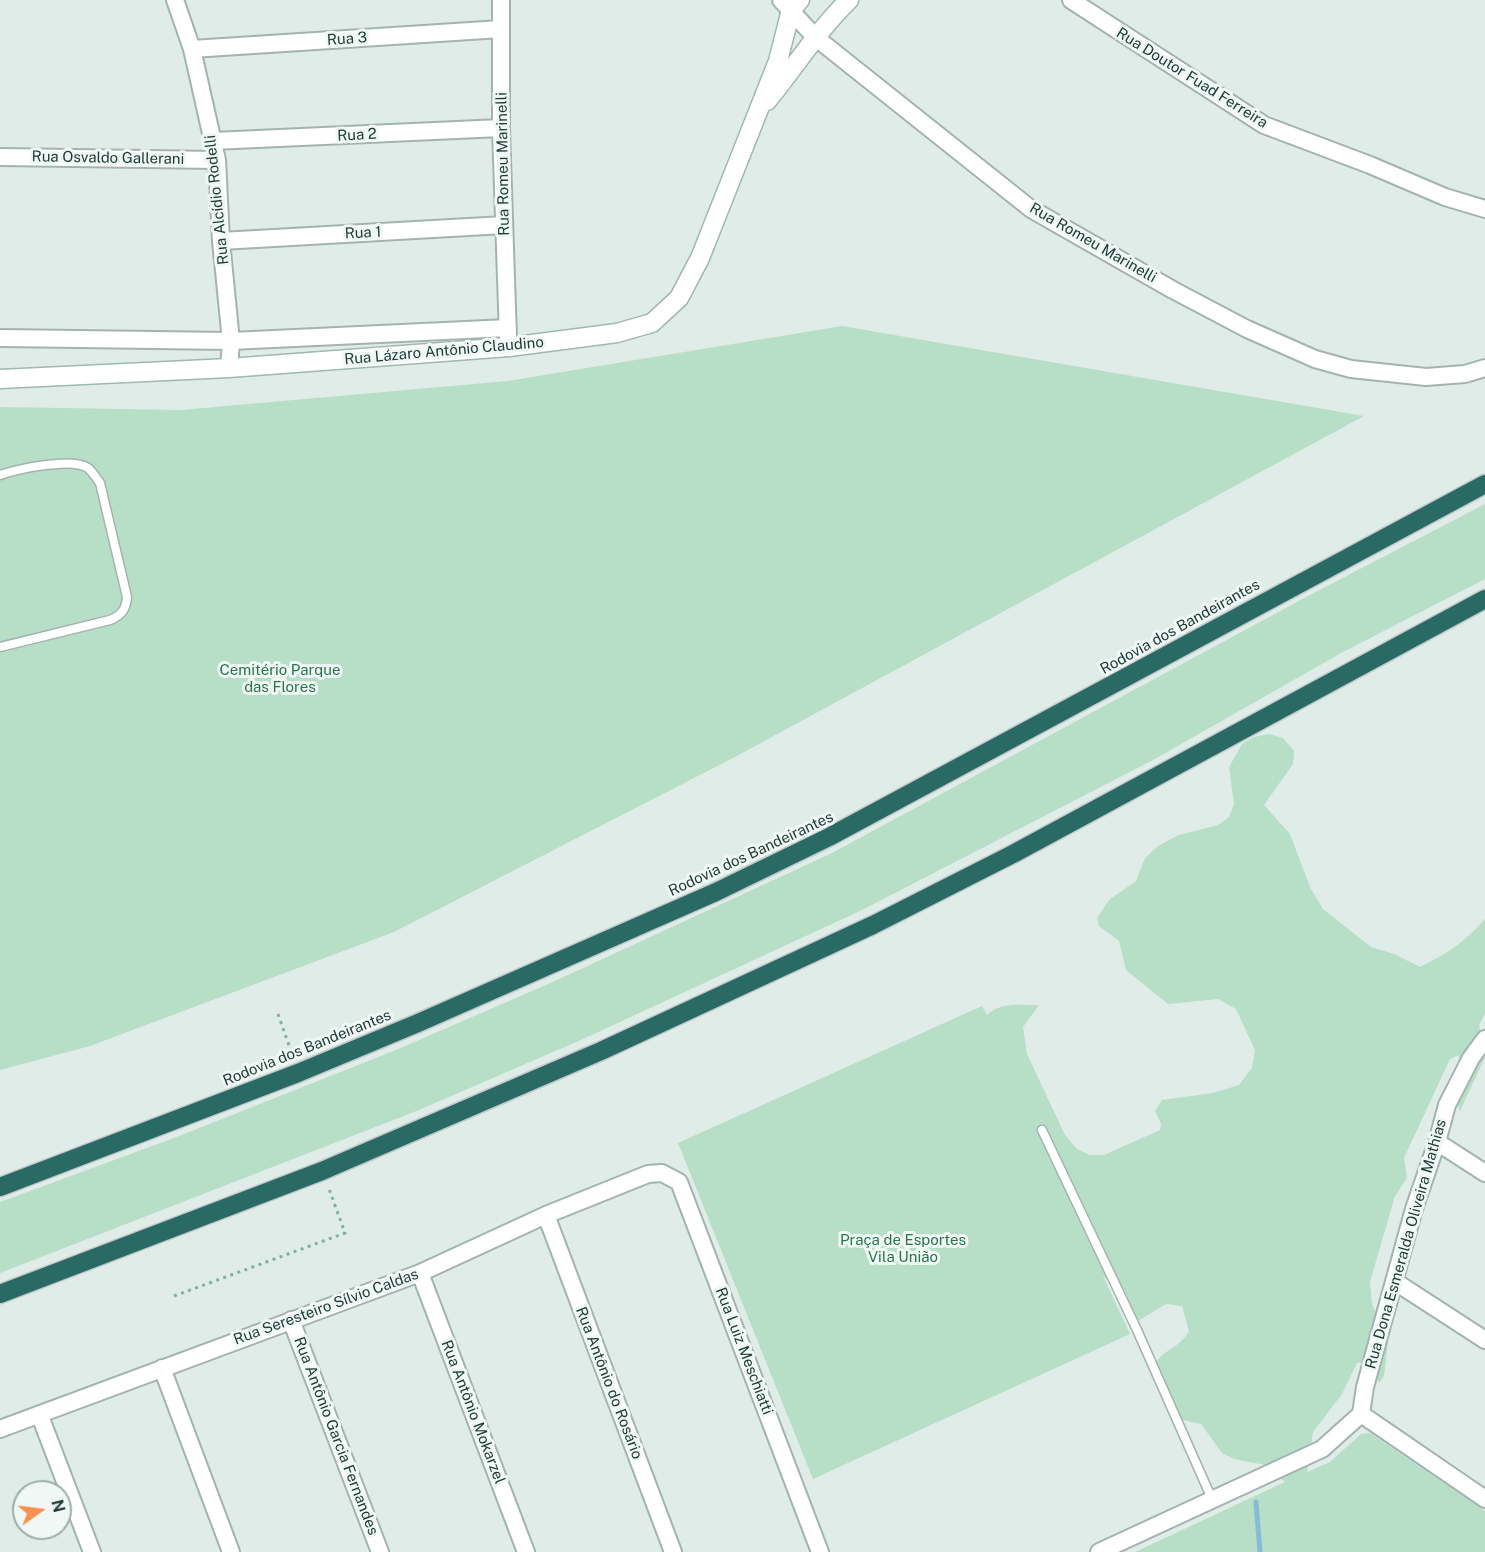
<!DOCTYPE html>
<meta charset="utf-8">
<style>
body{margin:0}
#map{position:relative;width:1485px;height:1552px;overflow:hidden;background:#e0ece8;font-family:"Public Sans",sans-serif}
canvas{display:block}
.north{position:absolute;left:12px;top:1480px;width:60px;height:60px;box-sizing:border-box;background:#f0f8f5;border:2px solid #9dadaa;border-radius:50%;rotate:76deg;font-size:16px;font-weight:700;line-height:24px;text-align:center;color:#203d39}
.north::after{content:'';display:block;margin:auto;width:21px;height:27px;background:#f98f50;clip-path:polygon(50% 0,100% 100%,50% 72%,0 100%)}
</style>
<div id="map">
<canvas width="1485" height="1552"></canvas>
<div class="north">N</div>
</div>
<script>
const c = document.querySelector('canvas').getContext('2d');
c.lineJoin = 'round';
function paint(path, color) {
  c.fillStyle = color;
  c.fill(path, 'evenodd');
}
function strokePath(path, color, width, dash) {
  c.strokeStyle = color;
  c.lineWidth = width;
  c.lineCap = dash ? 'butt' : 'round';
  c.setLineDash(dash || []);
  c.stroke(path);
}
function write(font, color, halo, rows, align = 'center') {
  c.font = font + ' "Public Sans",sans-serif';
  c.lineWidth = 6;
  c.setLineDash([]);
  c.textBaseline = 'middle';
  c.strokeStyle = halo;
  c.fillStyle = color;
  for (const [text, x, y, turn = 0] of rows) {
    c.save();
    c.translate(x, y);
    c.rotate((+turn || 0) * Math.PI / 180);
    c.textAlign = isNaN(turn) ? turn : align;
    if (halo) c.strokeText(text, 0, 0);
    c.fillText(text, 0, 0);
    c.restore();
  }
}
paint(new Path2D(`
 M 842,326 L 1364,416 L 733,758 L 394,932 L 90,1046 L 0,1070 L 0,407 L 181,410 L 508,381 Z
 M 1485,504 L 1485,579 L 1343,652 L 1153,760 L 860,911 L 583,1039 L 419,1110 L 0,1273 L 0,1202 L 174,1138 L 396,1050 L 555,981 L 832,853 L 1308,596 Z
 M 1269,734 L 1283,738 L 1294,751 L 1293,764 L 1264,805 L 1290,834 L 1310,887 L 1323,909 L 1371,947 L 1394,954 L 1420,967 C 1450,952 1462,944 1485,919 L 1485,1013 L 1479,1025 L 1485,1057 L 1460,1111 C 1453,1093 1466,1073 1458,1055 L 1450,1059 L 1404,1158 L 1407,1178 L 1395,1196 L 1370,1282 L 1372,1304 L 1388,1341 L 1384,1376 L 1379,1383 L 1369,1361 L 1357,1363 L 1342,1394 L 1313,1432 L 1307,1472 L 1330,1462 L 1361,1434 L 1370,1433 L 1485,1511 L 1485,1552 L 1135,1552 L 1285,1482 L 1265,1465 L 1234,1459 L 1222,1453 L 1201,1424 L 1178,1419 C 1166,1400 1139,1372 1165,1353 C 1175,1346 1183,1342 1189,1331 L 1182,1306 L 1166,1304 L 1138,1321 L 1112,1283 L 1103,1276 L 1130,1334 L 813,1479 L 678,1143 L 982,1006 L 987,1015 C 999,1002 1022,1005 1039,1005 L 1023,1027 L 1027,1054 L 1065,1135 L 1077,1149 L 1090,1155 L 1104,1155 L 1160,1130 L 1161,1124 L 1155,1111 L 1162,1100 L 1213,1093 L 1239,1085 L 1252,1068 L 1255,1050 L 1236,1009 L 1218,999 L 1168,1004 L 1126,970 L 1119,941 L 1099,926 L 1097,918 L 1109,900 L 1136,881 L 1145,858 L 1158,846 L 1179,835 L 1218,825 L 1229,817 L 1234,804 L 1229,767 L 1242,744 L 1254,737 Z`), '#b7dec7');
strokePath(new Path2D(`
 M 1256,1502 L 1260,1552`), '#84bdd4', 5);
const lane = new Path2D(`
 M 0,475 C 18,469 72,457 88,468 C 92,471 96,478 100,483 L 127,597 C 126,609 122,615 110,620 L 0,647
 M 1042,1130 L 1137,1330 L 1212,1499`);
const street = new Path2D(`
 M 175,0 L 192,49 L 217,160 L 221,241 L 231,341 L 229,368
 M 501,0 L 501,128 L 508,338
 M 781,0 L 815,37 L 1031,209 L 1173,290 L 1247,329 L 1315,359 L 1351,369 L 1426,377 L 1465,374 L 1485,368
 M 1071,0 L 1264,125 L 1370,165 L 1445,197 L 1485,209
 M 192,49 L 501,29
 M 213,141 L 501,128
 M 0,157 L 217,160
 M 221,241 L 504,225
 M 0,338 L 231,341 L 508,328
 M 1437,1142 L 1485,1173
 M 546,1215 L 673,1552
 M 420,1273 L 526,1552
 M 1394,1281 L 1485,1340
 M 291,1320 L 380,1552
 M 162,1368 L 231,1552
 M 1361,1414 L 1485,1499
 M 40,1416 L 92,1552
 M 0,1429 L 420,1273 L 546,1215 L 648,1174 L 662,1173 L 679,1182 L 820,1552
 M 1099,1552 L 1322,1449 L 1361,1414 L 1365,1387 L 1414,1209 L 1437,1142 L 1447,1105 L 1471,1058 L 1485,1039`);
const secondary = new Path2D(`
 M 767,101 C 795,67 818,30 849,0
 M 0,379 L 229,368 L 509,347 L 617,333 L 652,323 L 679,298 L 700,258 L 778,61 L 791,10 L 800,0`);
const highway = new Path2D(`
 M 0,1187 L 298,1073 L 418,1023 L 716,892 L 829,837 L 1485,484
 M 0,1294 L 322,1171 L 601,1051 L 873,925 L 1013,854 L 1485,599`);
strokePath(lane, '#a3b4b0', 11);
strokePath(street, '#a3b4b0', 20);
strokePath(secondary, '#9eb8b2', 21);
strokePath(highway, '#c1c9c8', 21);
strokePath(new Path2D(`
 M 278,1014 L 293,1057
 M 174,1296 L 345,1233 L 328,1186`), '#7eb1a8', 3, [3, 4.5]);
strokePath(lane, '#fff', 8);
strokePath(street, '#fff', 16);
strokePath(secondary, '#fff', 18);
strokePath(highway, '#2a6a65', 18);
write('15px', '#203d39', '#f0f8f5', [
 ["Rua 3",347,39,-4],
 ["Rua Doutor Fuad Ferreira",1192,78,32],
 ["Rua 2",357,135,-3],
 ["Rua Osvaldo Gallerani",108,158,1],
 ["Rua Romeu Marinelli",503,164,-91],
 ["Rua Alcídio Rodelli",217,200,-96],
 ["Rua 1",363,233,-3],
 ["Rua Romeu Marinelli",1093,243,30],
 ["Rua Lázaro Antônio Claudino",444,351,-5],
 ["Rodovia dos Bandeirantes",1180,627,-29],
 ["Rodovia dos Bandeirantes",751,854,-25],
 ["Rodovia dos Bandeirantes",307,1048,-22],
 ["Rua Dona Esmeralda Oliveira Mathias",1406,1244,-74],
 ["Rua Seresteiro Sílvio Caldas",326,1307,-20],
 ["Rua Luiz Meschiatti",744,1351,69],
 ["Rua Antônio do Rosário",609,1383,69],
 ["Rua Antônio Mokarzel",473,1412,69],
 ["Rua Antônio Garcia Fernandes",336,1436,69]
]);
write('15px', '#287550', '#f0f8f5', [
 ["Cemitério Parque",280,670],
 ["das Flores",280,687],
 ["Praça de Esportes",903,1240],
 ["Vila União",903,1257]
]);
</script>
